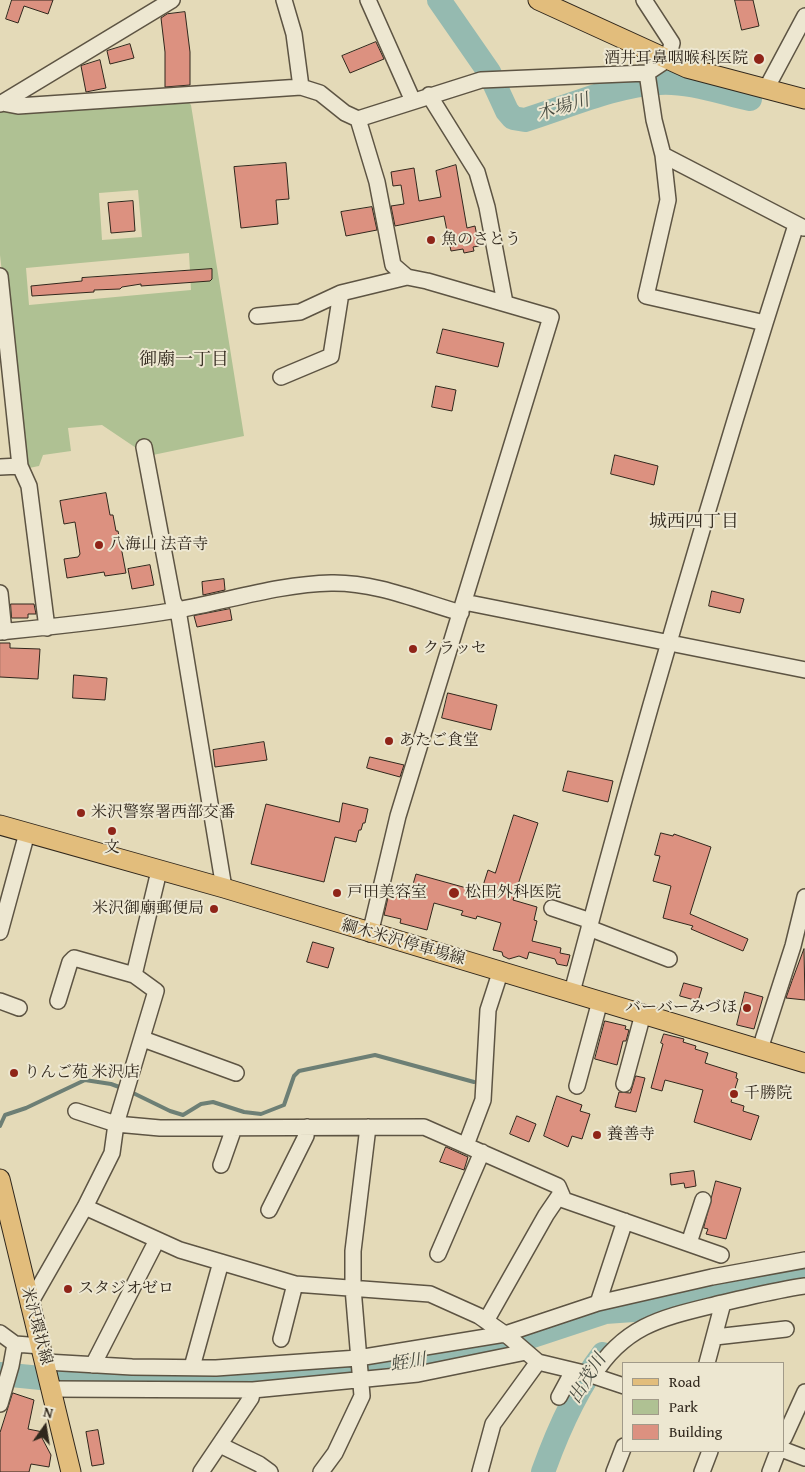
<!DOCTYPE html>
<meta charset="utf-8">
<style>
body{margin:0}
#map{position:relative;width:805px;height:1472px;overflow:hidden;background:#e4dab8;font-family:"Gentium Book Plus",serif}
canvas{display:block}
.legend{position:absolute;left:622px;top:1362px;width:162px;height:90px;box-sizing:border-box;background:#ede7d1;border:1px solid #a19a89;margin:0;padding:6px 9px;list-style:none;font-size:15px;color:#30271c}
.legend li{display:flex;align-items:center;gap:10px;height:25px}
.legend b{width:25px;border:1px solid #a19a89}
.north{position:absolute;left:20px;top:1402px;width:50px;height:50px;-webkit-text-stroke:4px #ede7d1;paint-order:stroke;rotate:13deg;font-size:14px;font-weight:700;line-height:20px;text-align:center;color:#30271c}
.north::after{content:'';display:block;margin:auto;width:18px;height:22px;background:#30271c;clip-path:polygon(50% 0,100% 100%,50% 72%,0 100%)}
</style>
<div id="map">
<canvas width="805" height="1472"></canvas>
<ul class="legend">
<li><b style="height:6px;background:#e2bd7c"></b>Road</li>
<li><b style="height:14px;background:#afc193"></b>Park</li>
<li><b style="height:14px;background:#dc9180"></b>Building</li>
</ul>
<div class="north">N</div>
</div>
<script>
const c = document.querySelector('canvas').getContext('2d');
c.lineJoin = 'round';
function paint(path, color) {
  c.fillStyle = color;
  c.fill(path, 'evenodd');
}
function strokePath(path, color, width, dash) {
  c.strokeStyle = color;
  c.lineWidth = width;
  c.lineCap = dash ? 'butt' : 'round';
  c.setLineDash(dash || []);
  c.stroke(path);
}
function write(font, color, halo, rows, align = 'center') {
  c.font = font + ' "Gentium Book Plus","Noto Serif JP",serif';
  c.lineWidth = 4;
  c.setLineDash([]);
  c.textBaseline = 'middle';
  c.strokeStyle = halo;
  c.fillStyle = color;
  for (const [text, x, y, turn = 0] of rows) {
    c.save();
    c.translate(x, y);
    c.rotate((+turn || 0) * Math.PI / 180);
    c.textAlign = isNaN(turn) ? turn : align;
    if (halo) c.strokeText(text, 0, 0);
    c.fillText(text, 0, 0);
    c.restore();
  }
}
paint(new Path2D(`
 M 177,89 L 191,105 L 244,436 L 148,456 L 102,425 L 68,428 L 71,451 L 43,455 L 39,466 L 24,469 L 0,255 L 0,108 ZM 138,190 L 142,237 L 102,240 L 99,193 ZM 189,253 L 191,290 L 29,305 L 26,268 Z`), '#afc193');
strokePath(new Path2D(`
 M 129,1091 L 170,1111 L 183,1115 L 201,1104 L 213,1102 L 244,1112 L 261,1114 L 284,1105 L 294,1076 L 299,1071 L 375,1055 L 474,1082
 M 0,1126 L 5,1115 L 26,1108 L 85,1080 L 111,1084 L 122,1088`), '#6d7f75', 4);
strokePath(new Path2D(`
 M 439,0 L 489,72 L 507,111 L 513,118 L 525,120 C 567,107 616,85 659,83 C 689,81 722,93 750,99
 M 0,1374 L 61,1380 L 148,1381 L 314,1376 L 365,1370 L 496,1348 L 605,1312 L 662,1308 L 702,1290 L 747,1281 L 805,1274
 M 543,1472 C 558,1430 576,1389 603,1354`), '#95bab0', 24);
const building = new Path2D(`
 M 12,0 L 53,0 L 48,14 L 24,6 L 18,23 L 6,19 Z
 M 735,0 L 753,0 L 759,26 L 742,30 Z
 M 185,12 L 190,52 L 190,85 L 165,87 L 165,52 L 161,18 L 167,14 Z
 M 376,42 L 384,59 L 350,73 L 342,56 Z
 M 130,44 L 134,58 L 110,64 L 107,51 Z
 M 100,60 L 106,88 L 86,92 L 81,66 Z
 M 286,163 L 289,199 L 276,200 L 278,224 L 241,228 L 234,167 Z
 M 456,165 L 467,228 L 475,226 L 479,246 L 473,247 L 474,251 L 464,253 L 463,249 L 451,251 L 444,216 L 395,226 L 391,206 L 404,204 L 401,185 L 393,186 L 391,172 L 414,168 L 419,201 L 441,197 L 436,171 Z
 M 133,201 L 135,231 L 111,233 L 108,203 Z
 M 372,207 L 377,230 L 346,236 L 341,212 Z
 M 212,269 L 212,279 L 210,281 L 141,286 L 141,284 L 122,287 L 120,289 L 94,290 L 94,292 L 32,296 L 31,286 L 82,281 L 82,278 Z
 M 443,329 L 504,343 L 498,367 L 437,353 Z
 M 436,386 L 456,390 L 452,411 L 432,407 Z
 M 615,455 L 658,466 L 654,485 L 611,474 Z
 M 106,493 L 110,515 L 113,515 L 116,531 L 118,531 L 126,573 L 105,576 L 104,572 L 67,578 L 64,559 L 78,557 L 80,554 L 75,522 L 64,524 L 60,501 Z
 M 150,565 L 154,585 L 132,589 L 128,569 Z
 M 224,579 L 225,590 L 203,595 L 202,582 Z
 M 712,591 L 744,599 L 740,613 L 709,606 Z
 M 11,604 L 34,604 L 36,614 L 28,614 L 28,618 L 12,618 Z
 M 230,609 L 232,620 L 197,627 L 194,616 Z
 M 0,643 L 10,643 L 10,648 L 40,649 L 38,679 L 0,677 Z
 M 74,675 L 107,678 L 105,700 L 73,698 Z
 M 448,693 L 497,705 L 491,730 L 442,718 Z
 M 264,742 L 267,760 L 215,767 L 213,750 Z
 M 370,757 L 404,765 L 400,777 L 367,768 Z
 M 568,771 L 613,781 L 608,802 L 563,791 Z
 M 343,803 L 368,809 L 365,823 L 363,823 L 361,830 L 359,830 L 356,842 L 335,837 L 324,882 L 251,864 L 266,804 L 339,822 Z
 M 514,815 L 538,823 L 513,900 L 537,907 L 534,920 L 537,921 L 532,941 L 561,948 L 560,953 L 570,955 L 567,966 L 557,964 L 555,959 L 529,952 L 527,959 L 519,956 L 509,959 L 503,956 L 502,952 L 493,950 L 501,923 L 477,916 L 476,919 L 461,915 L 463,911 L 434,903 L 427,930 L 400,923 L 401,919 L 384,915 L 389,893 L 409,898 L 416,874 L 481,892 L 488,870 L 495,873 Z
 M 661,833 L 673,836 L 674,834 L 711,847 L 690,914 L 748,939 L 743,951 L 691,929 L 693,926 L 663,918 L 671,886 L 653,881 L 660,856 L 655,855 Z
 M 313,942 L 334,948 L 328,968 L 307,962 Z
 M 804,949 L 805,1000 L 786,998 L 792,981 Z
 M 684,983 L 702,988 L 698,1001 L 680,996 Z
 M 745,992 L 763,997 L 754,1029 L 737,1025 Z
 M 605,1021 L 626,1026 L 625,1029 L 629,1030 L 626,1041 L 623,1041 L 617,1065 L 595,1059 Z
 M 664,1034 L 684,1039 L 683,1042 L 696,1046 L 695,1049 L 708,1053 L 705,1063 L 737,1073 L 736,1078 L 738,1079 L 731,1102 L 744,1106 L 743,1111 L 759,1116 L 751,1140 L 694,1122 L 703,1090 L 665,1080 L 662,1091 L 651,1088 L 663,1044 L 661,1043 Z
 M 636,1076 L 645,1078 L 636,1112 L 615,1107 L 619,1092 L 630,1093 Z
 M 557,1096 L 582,1105 L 580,1111 L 590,1114 L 582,1139 L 572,1136 L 568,1147 L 544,1136 Z
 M 517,1116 L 536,1124 L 529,1142 L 510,1134 Z
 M 446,1147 L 468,1157 L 464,1170 L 440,1162 Z
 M 694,1171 L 696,1186 L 685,1188 L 684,1183 L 671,1185 L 670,1174 Z
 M 716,1181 L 741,1188 L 726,1239 L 706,1234 L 708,1229 L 704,1228 Z
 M 13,1393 L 34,1400 L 28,1429 L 43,1432 L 42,1438 L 51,1455 L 49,1467 L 31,1464 L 29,1472 L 0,1472 L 0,1433 Z
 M 98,1430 L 104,1464 L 92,1466 L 86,1432 Z`);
paint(building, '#dc9180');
strokePath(building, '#30271c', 1);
const minor = new Path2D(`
 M 284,0 L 294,34 L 301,87
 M 368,0 L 413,101
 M 647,73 L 654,120 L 663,155 L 668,200 L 646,296 L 765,323
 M 766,89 L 805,16
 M 429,95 L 477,172 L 487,207 L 505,303
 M 2,103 L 18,106 L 301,87 L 320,93 L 345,113 L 358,119 L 481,80 L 647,73 L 668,59 L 672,43 L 644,0
 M 0,104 L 172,0
 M 358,119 L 377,182 L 393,265 L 407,277 L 427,281 L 551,317 L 398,816 L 370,934
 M 663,155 L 804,228
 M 0,276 L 20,466 L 0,467
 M 257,316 L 300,312 L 341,293
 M 281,377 L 331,356 L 341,293 L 407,277
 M 144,447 L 173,601 L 178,610 L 224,888
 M 20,466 L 29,486 L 47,628
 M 0,593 L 4,632
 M 464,602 L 805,670
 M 0,632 C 59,626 119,620 177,610 C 228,601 280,584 331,583 C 375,582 419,601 461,613
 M 552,908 L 591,921
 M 589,928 L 669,959
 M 0,932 L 27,833
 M 572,992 C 640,735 715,479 796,225
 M 0,1001 L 19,1008
 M 58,1001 L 70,962 L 74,958 L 134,975
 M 143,1039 L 236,1073
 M 760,1049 L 793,946 L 805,897
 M 624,1084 L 643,1014
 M 577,1086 L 600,1001
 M 76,1111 L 116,1124 L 160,1128 L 424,1127 L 558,1186 L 564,1200 L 721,1255
 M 466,1145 L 483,1100 L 488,1010 L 501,970
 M 221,1165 L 234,1128
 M 85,1207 L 180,1250 L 295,1284 L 430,1294 L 479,1316 L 509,1337 L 538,1362 L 588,1374 L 624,1386
 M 269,1210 L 306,1136 L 307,1127
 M 689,1243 L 703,1200
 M 438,1254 L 482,1152
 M 598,1303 L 625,1221
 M 29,1305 L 85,1207 L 112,1153 L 116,1124 L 156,991 L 134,975 L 159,871
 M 486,1321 L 546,1215 L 561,1193
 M 0,1333 L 15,1344 L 41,1346
 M 715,1337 L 786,1329
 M 281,1339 L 295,1284
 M 46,1362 L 132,1367 L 216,1368 L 358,1358 L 505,1334 L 598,1303 L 712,1277 L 805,1260
 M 707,1363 L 723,1303
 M 93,1365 L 157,1240
 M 192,1367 L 221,1262
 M 593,1376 C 626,1323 666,1317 722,1303 C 750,1297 777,1290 805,1286
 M 52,1389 L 253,1390 L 418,1374 L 526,1352
 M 559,1397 L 573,1371
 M 0,1404 L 11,1366 L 15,1344
 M 784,1438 L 805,1392
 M 220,1445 L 259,1464 L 270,1472
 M 784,1450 L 805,1458
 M 201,1472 L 251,1398 L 253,1390
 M 321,1472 L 335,1453 L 362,1396 L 353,1288 L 353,1251 L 368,1127
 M 480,1472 L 493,1424 L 538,1362
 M 614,1472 L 624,1446
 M 702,1472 L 710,1451
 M 770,1472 L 778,1451`);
const major = new Path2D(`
 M 538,0 L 687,68 L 805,99
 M 0,825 L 224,888 L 805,1063
 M 0,1179 L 71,1472`);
strokePath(minor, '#5d5443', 18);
strokePath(major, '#30271c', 21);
strokePath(minor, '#ede7d1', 15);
strokePath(major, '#e2bd7c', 19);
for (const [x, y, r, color] of [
 [759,59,6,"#8f2418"],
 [431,240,5,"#8f2418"],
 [99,545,5,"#8f2418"],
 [413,649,5,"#8f2418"],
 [389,741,5,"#8f2418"],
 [81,813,5,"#8f2418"],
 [112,831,5,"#8f2418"],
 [337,893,5,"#8f2418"],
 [454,893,6,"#8f2418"],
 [214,909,5,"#8f2418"],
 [747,1008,5,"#8f2418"],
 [14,1073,5,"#8f2418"],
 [734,1094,5,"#8f2418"],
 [597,1135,5,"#8f2418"],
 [68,1289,5,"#8f2418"]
]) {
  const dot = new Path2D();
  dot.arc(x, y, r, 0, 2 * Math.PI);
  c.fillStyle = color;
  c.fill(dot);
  strokePath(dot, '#ede7d1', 2);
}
write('16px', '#30271c', '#ede7d1', [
 ["酒井耳鼻咽喉科医院",748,59,"right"],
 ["魚のさとう",441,240],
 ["八海山 法音寺",109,545],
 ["クラッセ",423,649],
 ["あたご食堂",399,741],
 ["米沢警察署西部交番",91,813],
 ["文",112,848,"center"],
 ["戸田美容室",347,893],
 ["松田外科医院",465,893],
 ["米沢御廟郵便局",204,909,"right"],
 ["バーバーみづほ",737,1008,"right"],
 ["りんご苑 米沢店",24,1073],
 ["千勝院",744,1094],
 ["養善寺",607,1135],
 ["スタジオゼロ",78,1289]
], 'left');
write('16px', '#30271c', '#ede7d1', [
 ["綱木米沢停車場線",403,943,16],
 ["米沢環状線",36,1326,75]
]);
write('italic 18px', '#494c41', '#ede7d1', [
 ["木場川",563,108,-17],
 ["蛭川",408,1363,-9],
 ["出茂川",588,1379,-58]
]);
write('18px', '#30271c', '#ede7d1', [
 ["御廟一丁目",184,360],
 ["城西四丁目",694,522]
]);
</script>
